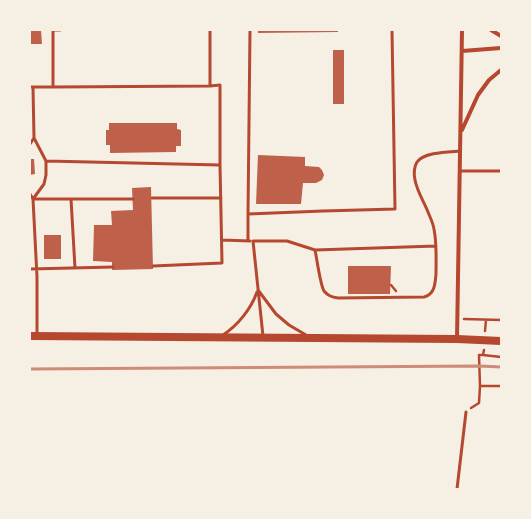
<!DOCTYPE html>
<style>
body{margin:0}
#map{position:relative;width:531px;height:519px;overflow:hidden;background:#f6efe4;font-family:"IBM Plex Sans",sans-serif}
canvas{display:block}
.frame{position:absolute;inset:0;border:31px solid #f6efe4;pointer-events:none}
</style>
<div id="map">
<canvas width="531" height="519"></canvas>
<div class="frame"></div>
</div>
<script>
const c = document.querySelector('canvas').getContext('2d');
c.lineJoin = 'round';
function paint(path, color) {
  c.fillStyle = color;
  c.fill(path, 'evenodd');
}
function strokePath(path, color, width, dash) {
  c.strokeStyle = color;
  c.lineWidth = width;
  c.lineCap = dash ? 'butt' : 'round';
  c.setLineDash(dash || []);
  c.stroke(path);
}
paint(new Path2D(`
 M 30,30 L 41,30 L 42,44 L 30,44 Z
 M 258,30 L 338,30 L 338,32 L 258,33 Z
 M 333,50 L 344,50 L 344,104 L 333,104 Z
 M 109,123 L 177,123 L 177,129 L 181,130 L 181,146 L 176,146 L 176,152 L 110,153 L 110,145 L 106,145 L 106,130 L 109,130 Z
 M 258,155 L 305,157 L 305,166 L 319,167 L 322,170 L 324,175 L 322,180 L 316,183 L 303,183 L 301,204 L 256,204 Z
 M 30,159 L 34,159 L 35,174 L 30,175 Z
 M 151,187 L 153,269 L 112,270 L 112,262 L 93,261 L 94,225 L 112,225 L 111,211 L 133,210 L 132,188 Z
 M 44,235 L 61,235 L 61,259 L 44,259 Z
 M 348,266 L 391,266 L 390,294 L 348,294 Z`), '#bf614a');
strokePath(new Path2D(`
 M 391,285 L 396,291
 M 464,319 L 501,320
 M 485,331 L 486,320
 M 483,355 L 501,357
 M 480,386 L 501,386
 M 471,408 L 479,403 L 480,386 L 479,355 L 483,355 L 484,350`), '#b5482f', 2.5);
strokePath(new Path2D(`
 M 30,87 L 53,87 L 53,30 L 60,30
 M 33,87 L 34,138 L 46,161 L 46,175 L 44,184 L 33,199
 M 53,87 L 210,86
 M 30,144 L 34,138
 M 46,161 L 220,165
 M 460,171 L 501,171
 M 30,194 L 33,199 L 37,277 L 37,336
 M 152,198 L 221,198
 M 33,199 L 133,199
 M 71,199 L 75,268
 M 248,214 L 323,211 L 395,209 L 392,30
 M 222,240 L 250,241
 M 248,241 L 248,214 L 250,30
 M 315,250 C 317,259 320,284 324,291 C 328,296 332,297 338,298 L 424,297 C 435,294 435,284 436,274 C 436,259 437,244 434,229 C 433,223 430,217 428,212 C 424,202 417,191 415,180 C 414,175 414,167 417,162 C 424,152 449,152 460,151
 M 153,266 L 222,263 L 220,165 L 220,85 L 210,86 L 210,30
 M 30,269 L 113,267
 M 258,290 L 276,314 L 289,325 L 306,335
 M 223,335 C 238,325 251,309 257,292
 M 263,336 L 253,241 L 287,241 L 315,250 L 436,246
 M 457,489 L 466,412`), '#b5482f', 3);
strokePath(new Path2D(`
 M 491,30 L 501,36
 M 462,51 L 501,48
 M 462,130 L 478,95 L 489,80 L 501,70
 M 457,339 L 462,30`), '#b5482f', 4);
strokePath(new Path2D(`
 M 30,336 L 457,339 L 501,341`), '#b5482f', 8);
strokePath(new Path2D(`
 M 30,369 L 480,366 L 501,367`), '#cf8b77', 3);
</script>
